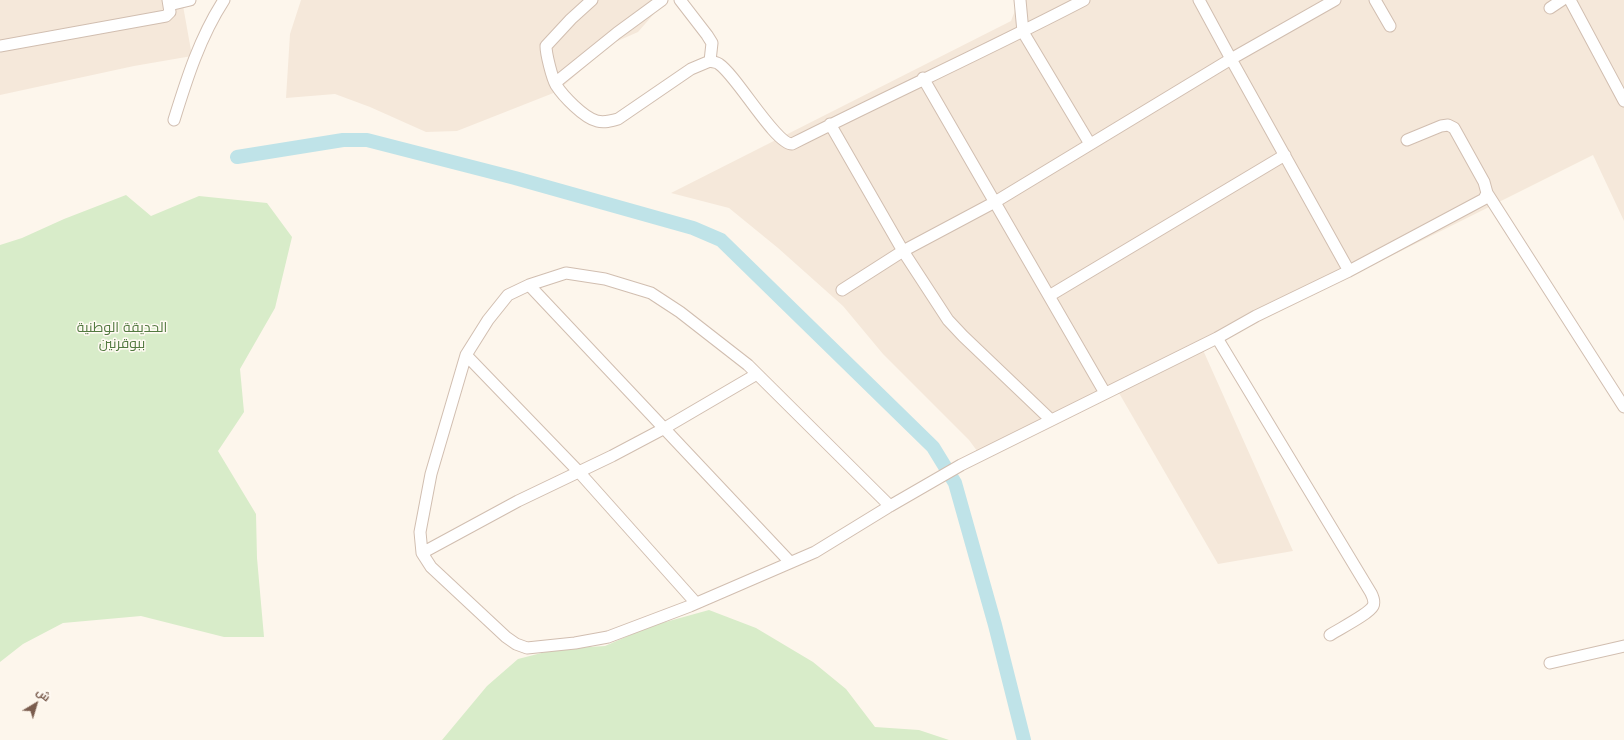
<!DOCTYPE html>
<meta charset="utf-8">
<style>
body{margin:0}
#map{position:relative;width:1624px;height:740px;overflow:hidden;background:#fdf6ec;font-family:Inter,Cairo,sans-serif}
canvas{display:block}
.north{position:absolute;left:16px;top:684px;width:40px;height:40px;-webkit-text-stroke:3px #fffaf3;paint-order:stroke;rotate:38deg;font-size:11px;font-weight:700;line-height:16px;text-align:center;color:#7a5c4d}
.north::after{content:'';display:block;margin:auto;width:14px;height:18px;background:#7a5c4d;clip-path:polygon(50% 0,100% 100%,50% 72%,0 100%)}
</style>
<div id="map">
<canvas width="1624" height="740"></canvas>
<div class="north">ش</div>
</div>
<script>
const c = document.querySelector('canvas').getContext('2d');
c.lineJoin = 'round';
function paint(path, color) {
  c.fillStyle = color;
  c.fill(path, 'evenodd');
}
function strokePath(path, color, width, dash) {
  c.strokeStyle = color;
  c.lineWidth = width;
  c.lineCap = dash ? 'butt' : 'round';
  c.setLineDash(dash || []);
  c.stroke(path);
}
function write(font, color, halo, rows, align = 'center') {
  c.font = font + ' Inter,Cairo,sans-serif';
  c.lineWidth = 3;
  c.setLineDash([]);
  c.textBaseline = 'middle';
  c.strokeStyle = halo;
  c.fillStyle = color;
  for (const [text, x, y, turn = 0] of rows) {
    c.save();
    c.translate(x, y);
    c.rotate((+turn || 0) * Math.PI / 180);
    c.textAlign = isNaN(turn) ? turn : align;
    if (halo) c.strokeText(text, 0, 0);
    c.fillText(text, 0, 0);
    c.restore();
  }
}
paint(new Path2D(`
 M 0,0 L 182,0 L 192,56 L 134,66 L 0,95 Z
 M 301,0 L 666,0 L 638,32 L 613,43 L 556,92 L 457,131 L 426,132 L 370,107 L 335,94 L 286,98 L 290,34 Z
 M 1019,0 L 1624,0 L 1624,221 L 1593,155 L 1203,350 L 1293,551 L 1218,564 L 1119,393 L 983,459 L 969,440 L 883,354 L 843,306 L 778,248 L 729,208 L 671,193 L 1011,21 Z`), '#f5e8da');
paint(new Path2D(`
 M 126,195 L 151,216 L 199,196 L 267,203 L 292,237 L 275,308 L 240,369 L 244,412 L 218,451 L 256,514 L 257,558 L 264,637 L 224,637 L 141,616 L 63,623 L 23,644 L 0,662 L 0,245 L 22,238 L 64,219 Z
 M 709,610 L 756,628 L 813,662 L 846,689 L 875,727 L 919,730 L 949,740 L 442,740 L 487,686 L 518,659 L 557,649 L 605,646 L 651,626 Z`), '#d8ecc9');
strokePath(new Path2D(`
 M 237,157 L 343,140 L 367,140 L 515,178 L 693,228 L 721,240 L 933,447 L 955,483 L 995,625 L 1024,740`), '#bfe3e8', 14);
const street = new Path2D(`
 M 592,0 L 571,19 L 546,46 C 546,54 552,78 556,85 C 563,96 584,118 597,121 C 604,123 611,121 618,119 L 691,69 L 710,61 C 713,62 717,62 719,64 C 737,76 775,144 792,144 C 889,95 988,50 1084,0
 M 680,0 L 707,35 L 712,43 L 710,61
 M 1020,0 L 1023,32 L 1090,144
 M 1199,0 L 1231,59 L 1349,271
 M 1375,0 L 1390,26
 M 1570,0 L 1624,101
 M 169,5 L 190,0
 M 1550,8 L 1562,0
 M 0,46 L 166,16 L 170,12 L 168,0
 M 923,78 L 1105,393
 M 555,83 L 617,33 L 662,0
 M 174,120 C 187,78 200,37 224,0
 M 830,124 L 903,251 L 948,320 L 963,336 L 1051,420
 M 1487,193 L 1624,407
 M 529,285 L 790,562
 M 842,290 L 903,251 L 995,202 L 1231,59 L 1335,0
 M 1049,296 L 1285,155
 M 1217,338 L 1371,593 C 1373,597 1375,602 1373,606 C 1369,614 1339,629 1330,635
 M 466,355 L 579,472 L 696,603
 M 890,506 L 748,365 L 680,312 L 651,293 L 605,279 L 566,273 L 529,285 L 508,295 L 488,320 L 466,355 L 431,474 L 420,532 L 422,553 L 431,567 L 506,637 L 516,644 L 527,648 L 575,643 L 608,637 L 690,606 L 815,552 L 890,506 L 961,465 L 1217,338 L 1256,316 L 1349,271 L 1484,199 L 1487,193 L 1484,182 L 1454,128 L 1448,125 L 1441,126 L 1407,140
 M 422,553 L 518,501 L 612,456 L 663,429 L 757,374
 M 1550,663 L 1624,646`);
strokePath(street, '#d1beb0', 13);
strokePath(street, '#fff', 11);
write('14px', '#537a41', '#fffaf3', [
 ["الحديقة الوطنية",122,328],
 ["ببوقرنين",122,344]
]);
</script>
